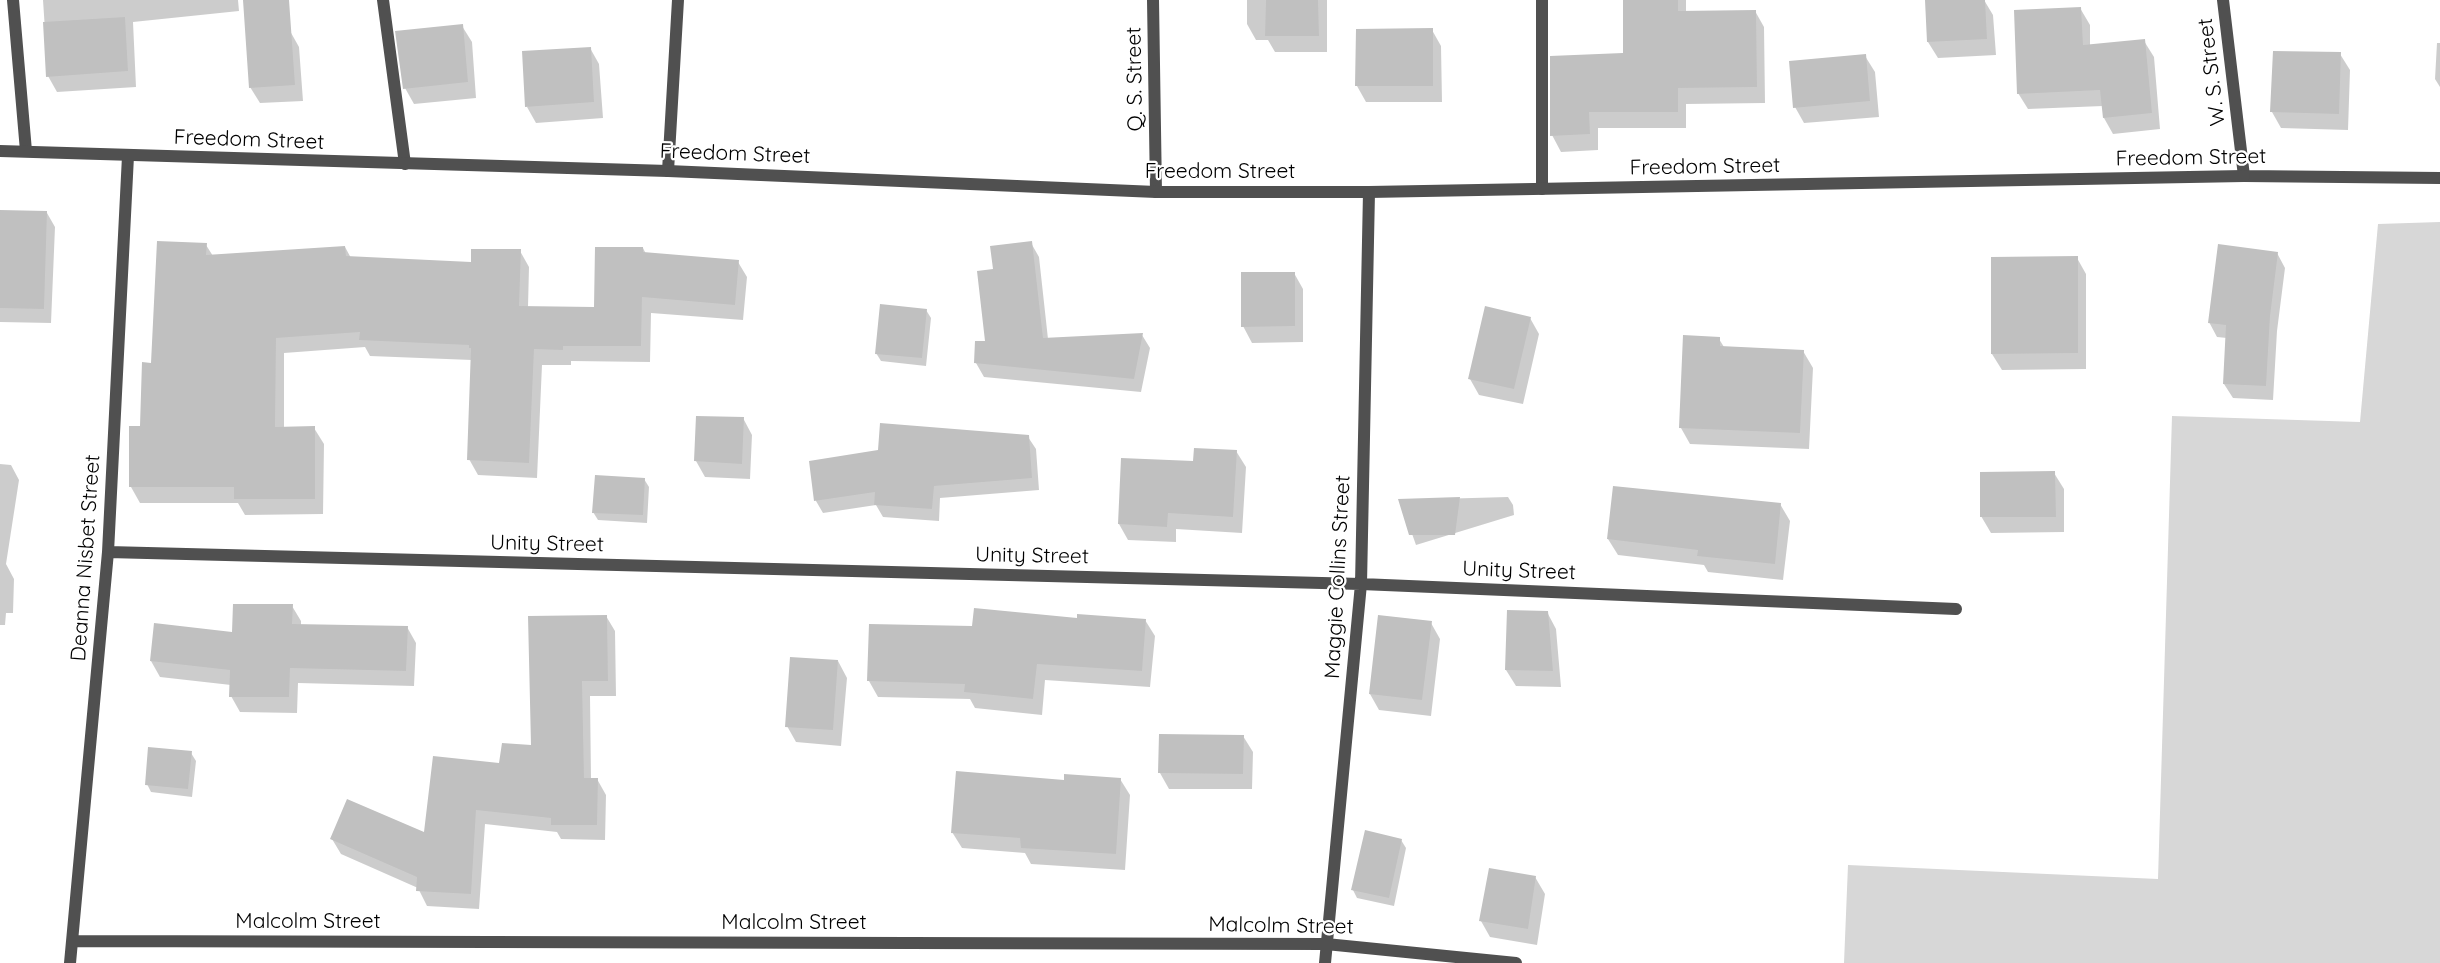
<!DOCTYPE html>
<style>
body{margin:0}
canvas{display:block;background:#fff}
</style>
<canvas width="2440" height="963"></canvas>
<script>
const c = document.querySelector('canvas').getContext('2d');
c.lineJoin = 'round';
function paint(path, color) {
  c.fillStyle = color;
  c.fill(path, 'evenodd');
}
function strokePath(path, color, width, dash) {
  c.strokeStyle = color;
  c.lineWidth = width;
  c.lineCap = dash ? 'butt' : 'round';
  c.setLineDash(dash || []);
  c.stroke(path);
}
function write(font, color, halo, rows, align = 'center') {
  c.font = font + ' Quicksand,sans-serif';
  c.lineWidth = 4.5;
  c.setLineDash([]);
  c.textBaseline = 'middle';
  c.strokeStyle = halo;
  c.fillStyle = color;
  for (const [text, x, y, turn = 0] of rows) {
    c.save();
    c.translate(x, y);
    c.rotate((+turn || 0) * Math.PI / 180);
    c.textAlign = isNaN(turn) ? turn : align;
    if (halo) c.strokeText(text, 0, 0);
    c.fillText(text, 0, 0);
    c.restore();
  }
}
paint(new Path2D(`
 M 2440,222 L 2440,963 L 1844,963 L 1848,865 L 2158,879 L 2172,416 L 2360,422 L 2378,224 Z`), '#d7d7d7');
paint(new Path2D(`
 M 43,0 L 238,0 L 239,11 L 133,22 L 136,87 L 57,92 L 48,76 Z
 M 1247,0 L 1327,0 L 1327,52 L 1275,52 L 1268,40 L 1256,40 L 1247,24 Z
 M 1625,0 L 1686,0 L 1686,12 L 1755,11 L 1764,27 L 1765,103 L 1686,104 L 1686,128 L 1598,128 L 1598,150 L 1561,152 L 1552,135 L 1624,55 Z
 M 1984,0 L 1993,15 L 1996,55 L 1938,58 L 1928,42 L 1927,2 Z
 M 2080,8 L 2090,25 L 2090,46 L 2144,41 L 2154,57 L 2160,129 L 2113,134 L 2104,118 L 2103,106 L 2028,109 L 2018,93 Z
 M 462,26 L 472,42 L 476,98 L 414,104 L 405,88 Z
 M 1432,30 L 1441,46 L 1442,102 L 1366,102 L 1357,86 Z
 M 290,31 L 299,47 L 303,101 L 260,103 L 250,87 Z
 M 2437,43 L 2440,43 L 2440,87 L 2435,79 Z
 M 590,48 L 599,64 L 603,118 L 536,123 L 527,107 Z
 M 2340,54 L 2350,70 L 2348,130 L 2281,128 L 2272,112 Z
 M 1865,56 L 1875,72 L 1879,117 L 1804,123 L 1795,107 Z
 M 0,212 L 47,213 L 55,227 L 51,323 L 0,322 Z
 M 1031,243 L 1039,257 L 1048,339 L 1142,335 L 1150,348 L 1141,392 L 984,377 L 976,363 Z
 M 206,245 L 213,256 L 345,247 L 351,258 L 473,264 L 520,251 L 529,267 L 528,307 L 595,308 L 643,248 L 646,254 L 738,262 L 747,277 L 743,320 L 651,313 L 650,362 L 571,361 L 571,365 L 542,365 L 537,478 L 478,475 L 469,459 L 472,360 L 370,356 L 365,347 L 284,353 L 284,428 L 314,428 L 324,444 L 323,514 L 245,515 L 238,503 L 140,503 L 131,487 L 153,364 Z
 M 2277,253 L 2285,268 L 2277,331 L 2273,400 L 2233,398 L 2224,384 L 2227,338 L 2217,337 L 2209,322 Z
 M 2077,258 L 2086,274 L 2086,369 L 2002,370 L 1992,354 Z
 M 1294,273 L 1303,289 L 1303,342 L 1252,343 L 1243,326 Z
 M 926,310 L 931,318 L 926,366 L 881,361 L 876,353 Z
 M 1530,318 L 1539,334 L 1523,404 L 1479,395 L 1470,379 Z
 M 1719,339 L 1724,347 L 1803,351 L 1813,368 L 1809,449 L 1690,444 L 1681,428 Z
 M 743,418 L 752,435 L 750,479 L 705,477 L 696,461 Z
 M 1028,437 L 1036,449 L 1039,490 L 940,498 L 939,521 L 883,517 L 876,505 L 823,513 L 816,501 L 810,462 Z
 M 1236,451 L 1246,467 L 1242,533 L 1176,529 L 1176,542 L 1128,540 L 1119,524 L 1195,463 Z
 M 0,464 L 11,465 L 19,480 L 6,564 L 14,579 L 13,613 L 6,613 L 5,625 L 0,625 Z
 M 2054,473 L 2064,489 L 2064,532 L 1991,533 L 1981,516 Z
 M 644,479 L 649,487 L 647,523 L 598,520 L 593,512 Z
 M 1508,497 L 1513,505 L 1514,515 L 1416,545 L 1400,500 Z
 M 1780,504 L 1790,521 L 1783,580 L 1708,572 L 1704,565 L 1618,555 L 1608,539 Z
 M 292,606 L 301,621 L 301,625 L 407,627 L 416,643 L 414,686 L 298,683 L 297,713 L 240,712 L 231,696 L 231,685 L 160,677 L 151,661 L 233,634 Z
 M 1547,612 L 1556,629 L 1561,687 L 1516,686 L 1506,670 Z
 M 606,616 L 615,631 L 616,696 L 590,696 L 591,779 L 597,779 L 606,795 L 605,840 L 561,839 L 557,832 L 485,824 L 479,909 L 427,906 L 418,888 L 341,854 L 332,839 L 426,835 L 501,764 L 532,747 Z
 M 1078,620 L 1145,620 L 1155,636 L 1150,687 L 1045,680 L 1042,715 L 975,708 L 970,699 L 878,697 L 869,681 L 973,627 Z
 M 1431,623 L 1440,639 L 1431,716 L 1379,710 L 1370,694 Z
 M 838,661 L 847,678 L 841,746 L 796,742 L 787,726 Z
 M 1243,736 L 1253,752 L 1252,789 L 1169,789 L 1160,773 Z
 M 191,753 L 196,761 L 192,797 L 151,792 L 147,784 Z
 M 1120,779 L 1130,795 L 1125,870 L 1031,864 L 1025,853 L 962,848 L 952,832 L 1065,782 Z
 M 1401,840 L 1406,848 L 1394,906 L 1357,898 L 1353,890 Z
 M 1535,877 L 1545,894 L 1537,945 L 1490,937 L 1481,921 Z`), '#0003');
paint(new Path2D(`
 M 243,0 L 289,0 L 295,85 L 249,88 Z
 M 1266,0 L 1318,0 L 1319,36 L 1265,36 Z
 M 1623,0 L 1678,0 L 1678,11 L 1756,10 L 1757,87 L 1678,88 L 1678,112 L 1589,112 L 1590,134 L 1550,136 L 1550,56 L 1623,53 Z
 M 1925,0 L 1985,0 L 1987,39 L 1927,42 Z
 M 2081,7 L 2083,45 L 2145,39 L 2152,113 L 2103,118 L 2100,90 L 2017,94 L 2014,10 Z
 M 125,17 L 128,71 L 46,77 L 43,22 Z
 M 463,24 L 468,82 L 403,89 L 395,31 Z
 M 1433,28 L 1433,86 L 1355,86 L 1356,29 Z
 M 591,47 L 594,102 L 525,107 L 522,51 Z
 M 2273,51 L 2341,52 L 2339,114 L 2270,112 Z
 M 1866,54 L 1870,101 L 1793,108 L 1789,61 Z
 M 0,210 L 47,211 L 44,309 L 0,308 Z
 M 157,241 L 207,243 L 206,255 L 345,246 L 346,256 L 471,262 L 471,249 L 521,249 L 519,306 L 594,307 L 595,247 L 643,247 L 643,252 L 739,260 L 735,305 L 642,297 L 641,346 L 563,346 L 563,350 L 534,349 L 529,463 L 467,460 L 471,348 L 469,348 L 469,345 L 359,340 L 360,332 L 276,338 L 275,427 L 315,426 L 315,499 L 234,499 L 234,487 L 129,487 L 129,426 L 140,426 L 142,362 L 151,363 Z
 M 1032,241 L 1043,338 L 1143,333 L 1134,379 L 974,363 L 975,341 L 985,341 L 977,271 L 993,269 L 990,246 Z
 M 2218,244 L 2278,252 L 2270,316 L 2266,386 L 2223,384 L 2226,325 L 2208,323 Z
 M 2078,256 L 2078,353 L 1991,354 L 1991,257 Z
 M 1241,272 L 1295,272 L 1295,326 L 1241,327 Z
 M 880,304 L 927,309 L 922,358 L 875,354 Z
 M 1485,306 L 1531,317 L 1514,389 L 1468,379 Z
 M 1683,335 L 1720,337 L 1720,346 L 1804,350 L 1800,433 L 1679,428 Z
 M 696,416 L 744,417 L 742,464 L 694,461 Z
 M 880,423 L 1029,435 L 1032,478 L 934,486 L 932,509 L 874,505 L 875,492 L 814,501 L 809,461 L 878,450 Z
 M 1194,448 L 1237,450 L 1233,517 L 1168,513 L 1167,527 L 1118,524 L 1121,458 L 1193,461 Z
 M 2055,471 L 2056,517 L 1980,517 L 1980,472 Z
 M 595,475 L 645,478 L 643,515 L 592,513 Z
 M 1613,486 L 1781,503 L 1775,564 L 1697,556 L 1698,550 L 1607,539 Z
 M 1460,497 L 1455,535 L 1409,535 L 1398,499 Z
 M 233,604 L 293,604 L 292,624 L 408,626 L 406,671 L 290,668 L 289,697 L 229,697 L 230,670 L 150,661 L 154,623 L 232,632 Z
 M 974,608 L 1077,618 L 1077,614 L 1146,619 L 1142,671 L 1037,664 L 1033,699 L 964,692 L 965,684 L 867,681 L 869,624 L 972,626 Z
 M 1507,610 L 1548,611 L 1553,671 L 1505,670 Z
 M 607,615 L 608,681 L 582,681 L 584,778 L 598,778 L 597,825 L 551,825 L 551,818 L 476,810 L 471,894 L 416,891 L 417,877 L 330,839 L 347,799 L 424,832 L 433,756 L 499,763 L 502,743 L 531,745 L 528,616 Z
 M 1378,615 L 1432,621 L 1422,700 L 1369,694 Z
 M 790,657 L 838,660 L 833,730 L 785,727 Z
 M 1159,734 L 1244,735 L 1243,774 L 1158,773 Z
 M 148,747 L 192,751 L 188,789 L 145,785 Z
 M 956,771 L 1064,780 L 1064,774 L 1121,778 L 1116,854 L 1021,848 L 1020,838 L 951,833 Z
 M 1365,830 L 1402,839 L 1389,898 L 1351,890 Z
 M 1489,868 L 1536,876 L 1528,929 L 1479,921 Z`), '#c0c0c0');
strokePath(new Path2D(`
 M 13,0 L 26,151
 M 383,0 L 405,164
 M 1153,0 L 1156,192
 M 2223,0 L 2244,176 L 2440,178
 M 668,171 L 678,0
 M 1542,189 L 1542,0
 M 108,552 L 1361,584 L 1956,609
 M 72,941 L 1326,944 L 1516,963
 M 70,963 L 108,552 L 128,156
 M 1325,963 L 1361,584 L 1369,192`), '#505050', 12);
strokePath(new Path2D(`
 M 0,151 L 668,171 L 1156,192 L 1369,192 L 2244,176`), '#505050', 12);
write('21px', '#000', '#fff', [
 ["W. S. Street",2212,72,-97],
 ["Q. S. Street",1135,79,-91],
 ["Freedom Street",249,140,2],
 ["Freedom Street",735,154,2],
 ["Freedom Street",2191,158,-1],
 ["Freedom Street",1705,167,-1],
 ["Freedom Street",1220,172],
 ["Unity Street",547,544,1],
 ["Unity Street",1032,556,1],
 ["Deanna Nisbet Street",86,558,-86],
 ["Unity Street",1519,571,2],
 ["Maggie Collins Street",1338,577,-87],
 ["Malcolm Street",308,922],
 ["Malcolm Street",794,923],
 ["Malcolm Street",1281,926,1]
]);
</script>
